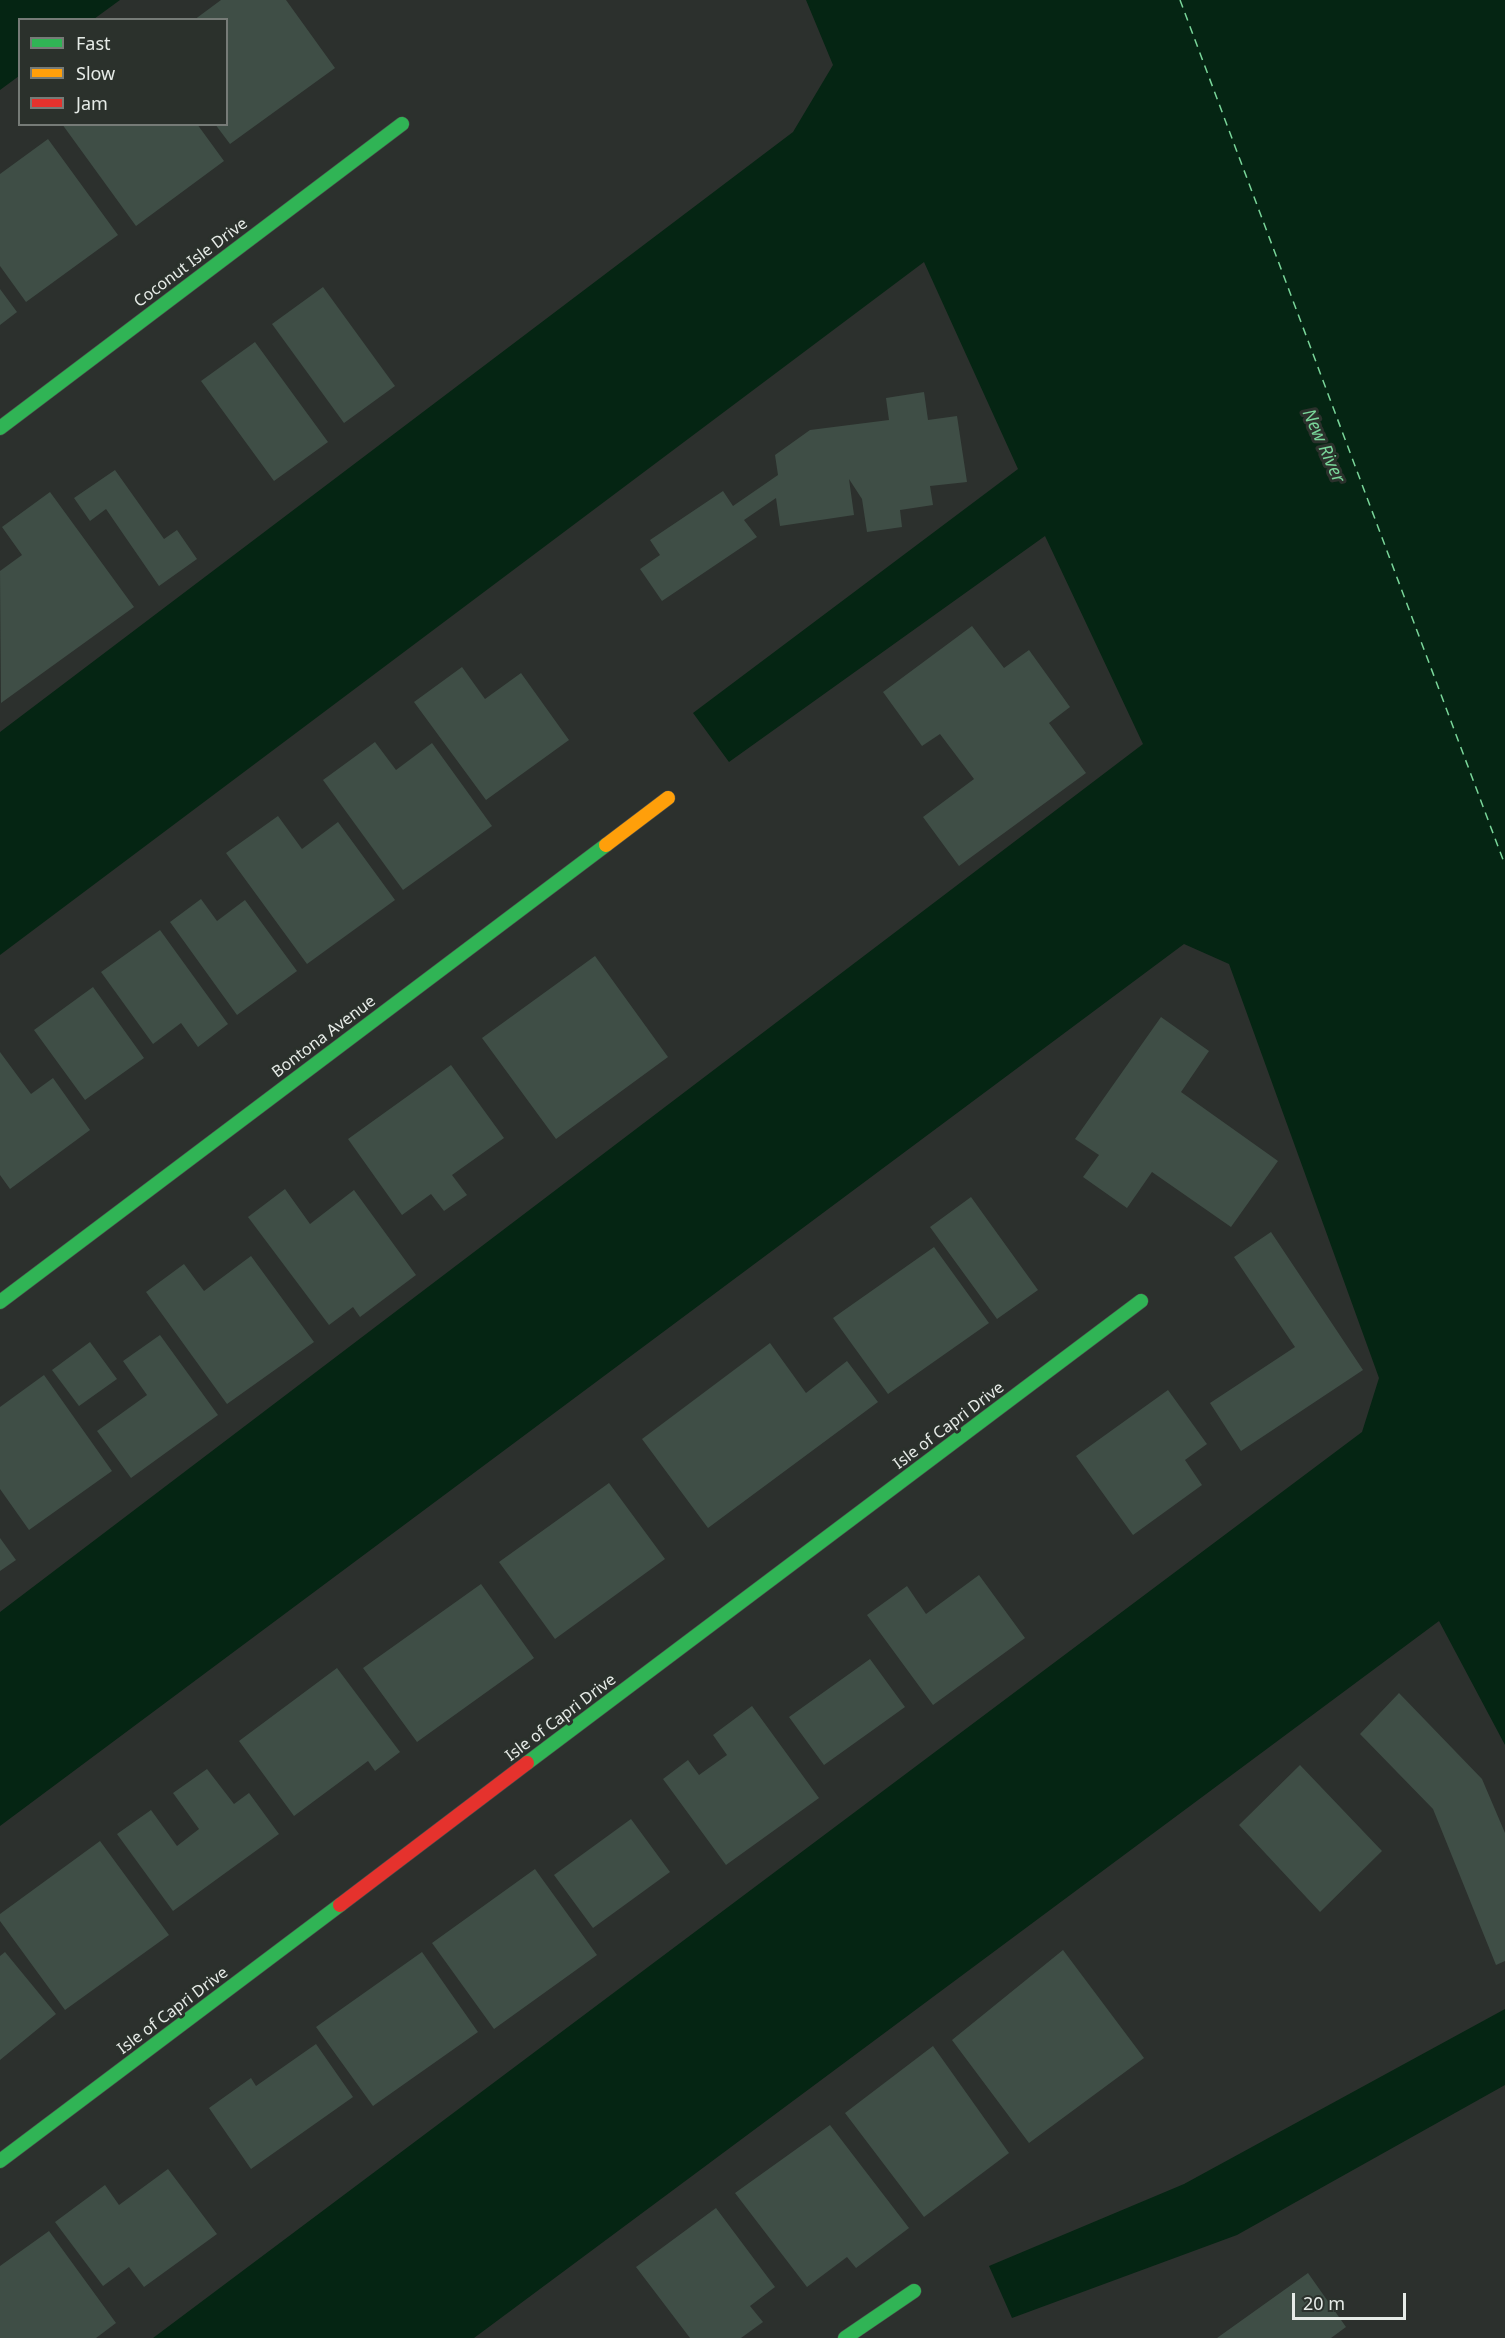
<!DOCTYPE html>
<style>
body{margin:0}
#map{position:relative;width:1505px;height:2338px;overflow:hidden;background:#2c302d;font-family:"Noto Sans",sans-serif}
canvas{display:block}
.legend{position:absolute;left:18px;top:18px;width:210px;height:108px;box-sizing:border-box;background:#2b312c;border:2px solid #767b77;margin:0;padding:8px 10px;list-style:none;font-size:18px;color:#e6ebe7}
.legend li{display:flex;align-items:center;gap:12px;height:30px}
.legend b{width:30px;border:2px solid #767b77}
.scale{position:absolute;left:1292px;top:2293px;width:114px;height:27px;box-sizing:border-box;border:3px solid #e6ebe7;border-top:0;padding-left:8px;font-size:18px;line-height:21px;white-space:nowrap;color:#e6ebe7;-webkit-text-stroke:4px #2b312c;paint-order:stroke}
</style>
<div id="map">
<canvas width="1505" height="2338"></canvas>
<ul class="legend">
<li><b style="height:8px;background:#30b455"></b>Fast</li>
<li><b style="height:8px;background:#ff9f0a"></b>Slow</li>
<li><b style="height:8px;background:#e5322d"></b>Jam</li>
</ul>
<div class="scale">20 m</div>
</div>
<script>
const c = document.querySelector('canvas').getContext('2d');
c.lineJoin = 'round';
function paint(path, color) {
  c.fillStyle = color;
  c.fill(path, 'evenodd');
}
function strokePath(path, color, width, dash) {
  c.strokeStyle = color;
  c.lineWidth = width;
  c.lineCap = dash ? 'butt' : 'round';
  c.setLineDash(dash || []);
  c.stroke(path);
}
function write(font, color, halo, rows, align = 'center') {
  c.font = font + ' "Noto Sans",sans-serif';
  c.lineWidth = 6;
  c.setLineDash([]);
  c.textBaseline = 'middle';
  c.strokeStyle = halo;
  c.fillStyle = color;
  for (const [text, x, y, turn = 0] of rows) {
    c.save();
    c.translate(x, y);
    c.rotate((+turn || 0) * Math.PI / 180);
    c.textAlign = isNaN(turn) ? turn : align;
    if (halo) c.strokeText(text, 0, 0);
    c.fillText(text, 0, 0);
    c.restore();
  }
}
paint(new Path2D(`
 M 0,0 L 120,0 L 94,19 L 20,20 L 19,76 L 0,90 Z
 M 806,0 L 1505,0 L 1505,1745 L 1439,1621 L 474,2338 L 153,2338 L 1362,1432 L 1379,1378 L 1229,964 L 1184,944 L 0,1826 L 0,1612 L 1143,744 L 1045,536 L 729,762 L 693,713 L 1018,469 L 924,262 L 0,955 L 0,732 L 793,132 L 833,65 Z
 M 1505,2009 L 1505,2085 L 1237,2235 L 1012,2318 L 989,2266 L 1184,2184 Z`), '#052513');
strokePath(new Path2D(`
 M 1180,0 L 1505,865`), '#79d599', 1.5, [8, 6]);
paint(new Path2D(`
 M 221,0 L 286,0 L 335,68 L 230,144 L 215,124 L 226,124 L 226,20 L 194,20 Z
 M 62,124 L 197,124 L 224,161 L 136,226 Z
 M 48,139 L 118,235 L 26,302 L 0,266 L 0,174 Z
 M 323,287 L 395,386 L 344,423 L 272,324 Z
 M 0,289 L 17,312 L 0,325 Z
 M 255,342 L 328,442 L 274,481 L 201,381 Z
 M 924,392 L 928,420 L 957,416 L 967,482 L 930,486 L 933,505 L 900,510 L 902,527 L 867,532 L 862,499 L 849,479 L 854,515 L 780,526 L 776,498 L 744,520 L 757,537 L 662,601 L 640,569 L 660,555 L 650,540 L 723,491 L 733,506 L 778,475 L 775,455 L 810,430 L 889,420 L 886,398 Z
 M 115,470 L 164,539 L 177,530 L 197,559 L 159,586 L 106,509 L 90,521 L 74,498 Z
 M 50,492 L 134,607 L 1,703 L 0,571 L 22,555 L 2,527 Z
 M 972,626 L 1004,668 L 1029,650 L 1070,707 L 1049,723 L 1086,773 L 959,866 L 923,817 L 974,779 L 940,734 L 922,746 L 883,692 Z
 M 462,667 L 485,699 L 521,673 L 569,740 L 486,800 L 414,702 Z
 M 375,742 L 396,770 L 432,743 L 492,826 L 403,890 L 323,780 Z
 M 278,816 L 302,849 L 338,822 L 395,900 L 307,964 L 226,853 Z
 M 201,899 L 217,921 L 245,900 L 297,971 L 237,1015 L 170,922 Z
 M 160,930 L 228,1024 L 198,1047 L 181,1023 L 153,1044 L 101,972 Z
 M 595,956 L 668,1057 L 556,1139 L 482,1038 Z
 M 93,987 L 144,1058 L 85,1100 L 34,1030 Z
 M 1161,1017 L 1209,1051 L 1181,1092 L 1278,1161 L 1231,1227 L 1152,1172 L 1127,1208 L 1083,1177 L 1099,1155 L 1075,1139 Z
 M 0,1052 L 31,1094 L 53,1078 L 90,1130 L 10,1189 L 0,1175 Z
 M 451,1065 L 504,1138 L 452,1175 L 467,1195 L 444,1211 L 431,1194 L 402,1215 L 348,1139 Z
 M 285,1189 L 310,1224 L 354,1190 L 416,1275 L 360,1317 L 353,1307 L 329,1325 L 248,1217 Z
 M 971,1197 L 1038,1290 L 997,1319 L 930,1227 Z
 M 1271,1232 L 1363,1370 L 1241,1451 L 1210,1403 L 1295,1347 L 1234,1257 Z
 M 934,1247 L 989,1323 L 888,1394 L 833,1318 Z
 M 251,1256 L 314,1342 L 227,1404 L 146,1292 L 184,1264 L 204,1291 Z
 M 160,1335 L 218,1415 L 131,1478 L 97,1431 L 147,1395 L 123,1361 Z
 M 90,1342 L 117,1379 L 79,1406 L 52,1370 Z
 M 770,1343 L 806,1393 L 847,1361 L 878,1402 L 708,1528 L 642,1439 Z
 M 44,1375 L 112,1471 L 29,1530 L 0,1489 L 0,1407 Z
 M 1168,1390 L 1207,1444 L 1185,1460 L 1202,1485 L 1133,1535 L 1076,1456 Z
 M 609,1483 L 665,1559 L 555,1639 L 499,1562 Z
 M 0,1538 L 16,1560 L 0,1571 Z
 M 979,1575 L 1025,1638 L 933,1705 L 867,1615 L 907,1586 L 926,1614 Z
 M 481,1584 L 534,1658 L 417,1742 L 363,1668 Z
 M 870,1659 L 905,1707 L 824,1765 L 789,1717 Z
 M 337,1668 L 400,1752 L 375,1771 L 368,1761 L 294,1816 L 239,1741 Z
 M 1399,1693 L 1482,1779 L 1505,1833 L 1505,1961 L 1496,1965 L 1433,1809 L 1360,1734 Z
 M 752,1706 L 819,1798 L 726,1865 L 663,1779 L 688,1760 L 699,1775 L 727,1755 L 713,1735 Z
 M 1300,1765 L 1382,1851 L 1320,1912 L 1239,1825 Z
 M 207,1769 L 234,1804 L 249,1793 L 279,1834 L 173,1911 L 117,1834 L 151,1810 L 177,1846 L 199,1829 L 173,1793 Z
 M 631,1819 L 670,1872 L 593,1928 L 554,1875 Z
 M 100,1841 L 169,1935 L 65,2010 L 0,1921 L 0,1914 Z
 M 535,1869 L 597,1955 L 494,2029 L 432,1943 Z
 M 1063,1950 L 1144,2058 L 1029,2143 L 952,2040 Z
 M 5,1952 L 56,2014 L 0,2060 L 0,1956 Z
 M 422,1952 L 478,2032 L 373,2106 L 316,2027 Z
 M 316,2044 L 353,2097 L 251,2169 L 209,2108 L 251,2078 L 256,2086 Z
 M 933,2046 L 1009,2153 L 924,2217 L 845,2113 Z
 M 830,2125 L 909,2228 L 856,2268 L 847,2257 L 807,2287 L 735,2193 Z
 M 168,2169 L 217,2234 L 144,2287 L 129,2267 L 103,2286 L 55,2222 L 105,2185 L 119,2205 Z
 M 716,2208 L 775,2287 L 750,2306 L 763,2322 L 741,2338 L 690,2338 L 636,2267 Z
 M 49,2231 L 116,2323 L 96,2338 L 0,2338 L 0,2266 Z
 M 1308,2273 L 1346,2327 L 1331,2338 L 1217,2338 Z`), '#3f4e46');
const fast = new Path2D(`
 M 0,428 L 402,124
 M 0,1302 L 606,845
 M 527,1763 L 1141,1301
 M 0,2161 L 340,1905
 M 845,2338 L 914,2291`);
const slow = new Path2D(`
 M 606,845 L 668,798`);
const jam = new Path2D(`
 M 340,1905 L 527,1763`);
strokePath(fast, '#4b4e4c', 15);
strokePath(slow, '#4b4e4c', 15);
strokePath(jam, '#4b4e4c', 15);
strokePath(fast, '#30b455', 14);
strokePath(slow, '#ff9f0a', 14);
strokePath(jam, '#e5322d', 14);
write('16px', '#e6ebe7', '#2b312c', [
 ["Coconut Isle Drive",191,263,-37],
 ["Bontona Avenue",324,1037,-37],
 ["Isle of Capri Drive",949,1426,-37],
 ["Isle of Capri Drive",561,1718,-37],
 ["Isle of Capri Drive",173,2011,-37]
]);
write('italic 18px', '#79d599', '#2b312c', [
 ["New River",1323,446,66]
]);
</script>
